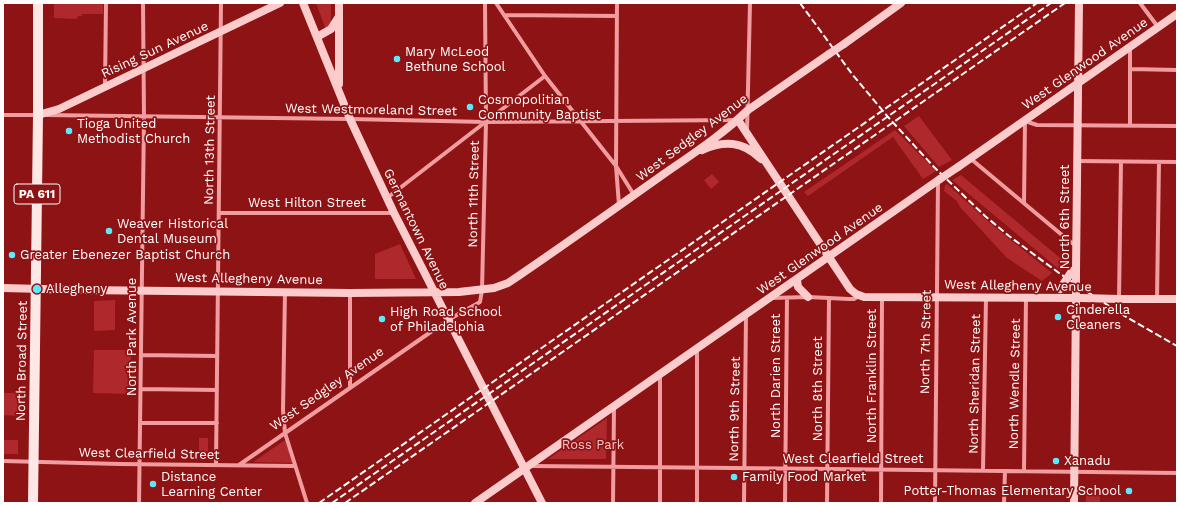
<!DOCTYPE html>
<style>
body{margin:0}
#map{position:relative;width:1180px;height:506px;overflow:hidden;background:#8e1314;font-family:"Work Sans",sans-serif}
canvas{display:block}
.frame{position:absolute;inset:0;border:4px solid #fff;pointer-events:none}
</style>
<div id="map">
<canvas width="1180" height="506"></canvas>
<div class="frame"></div>
</div>
<script>
const c = document.querySelector('canvas').getContext('2d');
c.lineJoin = 'round';
function paint(path, color) {
  c.fillStyle = color;
  c.fill(path, 'evenodd');
}
function strokePath(path, color, width, dash) {
  c.strokeStyle = color;
  c.lineWidth = width;
  c.lineCap = dash ? 'butt' : 'round';
  c.setLineDash(dash || []);
  c.stroke(path);
}
function write(font, color, halo, rows, align = 'center') {
  c.font = font + ' "Work Sans",sans-serif';
  c.lineWidth = 3.5;
  c.setLineDash([]);
  c.textBaseline = 'middle';
  c.strokeStyle = halo;
  c.fillStyle = color;
  for (const [text, x, y, turn = 0] of rows) {
    c.save();
    c.translate(x, y);
    c.rotate((+turn || 0) * Math.PI / 180);
    c.textAlign = isNaN(turn) ? turn : align;
    if (halo) c.strokeText(text, 0, 0);
    c.fillText(text, 0, 0);
    c.restore();
  }
}
paint(new Path2D(`
 M 54,3 L 103,3 L 103,14 L 82,14 L 82,16 L 78,16 L 77,19 L 54,18 Z
 M 316,3 L 331,3 L 331,22 L 328,27 L 325,27 Z
 M 919,116 L 952,160 L 939,167 L 904,126 Z
 M 895,130 L 936,171 L 923,179 L 893,137 L 808,196 L 804,192 Z
 M 712,174 L 719,182 L 711,189 L 704,180 Z
 M 961,175 L 1066,263 L 1061,271 L 952,180 Z
 M 947,184 L 991,224 L 1052,273 L 1042,281 L 1007,258 L 960,207 L 957,201 L 944,191 L 945,185 Z
 M 400,244 L 416,279 L 375,279 L 375,254 Z
 M 115,300 L 115,330 L 94,331 L 94,301 Z
 M 94,350 L 131,350 L 131,394 L 93,393 Z
 M 3,393 L 19,393 L 19,416 L 3,415 Z
 M 607,418 L 606,459 L 548,459 Z
 M 199,438 L 208,438 L 208,454 L 199,454 Z
 M 3,440 L 18,440 L 18,454 L 3,454 Z
 M 285,440 L 293,463 L 253,462 Z
 M 1086,490 L 1100,490 L 1100,503 L 1086,503 Z`), '#af282b');
strokePath(new Path2D(`
 M 496,3 L 545,76 L 616,166 L 634,195
 M 617,3 L 616,166 L 619,205
 M 1140,3 L 1158,27
 M 504,15 L 617,16
 M 1131,69 L 1177,70
 M 105,86 L 106,3
 M 3,115 L 38,115
 M 46,115 L 350,119 L 486,122 L 736,120
 M 1130,125 L 1130,47
 M 747,131 L 750,3
 M 971,159 L 1068,240 L 1076,246
 M 1077,161 L 1177,162
 M 387,198 L 545,76
 M 1024,203 L 1025,121 L 1037,125 L 1177,126
 M 219,213 L 394,213
 M 285,292 L 283,410 L 285,433 L 307,503
 M 350,293 L 350,387
 M 771,298 L 808,297 L 849,299 L 854,299 L 859,296
 M 1119,299 L 1121,162
 M 1157,299 L 1159,162
 M 142,355 L 217,356
 M 660,375 L 660,503
 M 141,389 L 217,390
 M 141,423 L 217,423
 M 3,461 L 120,464 L 295,466
 M 216,465 L 221,3
 M 239,465 L 448,320 L 480,302 L 482,290 L 486,122 L 485,3
 M 532,466 C 747,469 962,469 1177,473
 M 983,470 L 986,298
 M 1024,471 L 1026,298
 M 139,503 L 144,117 L 143,3
 M 613,503 L 614,407
 M 697,503 L 697,349
 M 744,503 L 746,315
 M 785,503 L 787,298
 M 827,503 L 829,299
 M 881,503 L 882,297
 M 935,503 L 938,181
 M 1004,503 L 1005,471`), '#f19c9f', 4);
strokePath(new Path2D(`
 M 303,3 L 350,119 L 394,213 L 542,503
 M 317,37 L 331,29 L 338,18
 M 844,44 L 901,3
 M 339,84 L 339,3
 M 38,115 L 59,109 L 280,3
 M 738,120 L 850,289 L 856,294 L 864,297 L 1082,298
 M 702,150 C 724,140 743,141 761,159
 M 958,167 L 1177,14
 M 1076,270 L 1079,3
 M 797,280 L 798,287 L 808,297
 M 3,288 L 81,290 L 350,293 L 459,292 L 494,288 L 508,283 C 560,248 610,212 661,176 C 691,155 722,135 748,110 L 829,54
 M 1119,299 L 1177,299
 M 475,503 L 940,179
 M 1074,503 L 1076,295`), '#fccbcb', 8);
strokePath(new Path2D(`
 M 33,503 L 38,115 L 38,3`), '#ffe7e6', 10);
strokePath(new Path2D(`
 M 800,3 L 852,74 L 888,117 L 934,167 L 985,216 L 1009,236 L 1059,273 L 1121,314 L 1177,346
 M 319,503 L 1037,3
 M 332,503 L 1051,3
 M 345,503 L 1065,3`), '#fff', 2, [7, 3]);
strokePath(new Path2D(`
 M 829,54 L 844,44
 M 940,179 L 958,167
 M 1076,270 L 1076,295
 M 1060,289 L 1072,271 L 1076,270
 M 1082,298 L 1119,299`), '#fccbcb', 8);
for (const [x, y, r, color] of [
 [397,59,4,"#5ce9ff"],
 [470,107,4,"#5ce9ff"],
 [69,131,4,"#5ce9ff"],
 [109,231,4,"#5ce9ff"],
 [12,255,4,"#5ce9ff"],
 [37,289,5,"#5ce9ff"],
 [1058,317,4,"#5ce9ff"],
 [382,319,4,"#5ce9ff"],
 [1056,461,4,"#5ce9ff"],
 [734,477,4,"#5ce9ff"],
 [153,484,4,"#5ce9ff"],
 [1129,491,4,"#5ce9ff"]
]) {
  const dot = new Path2D();
  dot.arc(x, y, r, 0, 2 * Math.PI);
  c.fillStyle = color;
  c.fill(dot);
  strokePath(dot, '#8e1314', 1.5);
}
for (const [x, y, w] of [
 [37,194,46]
]) {
  const box = new Path2D();
  box.roundRect(x - w / 2, y - 10, w, 20, 3);
  c.fillStyle = '#8e1314';
  c.fill(box);
  strokePath(box, '#fff', 1);
}
write('bold 12px', '#fff', null, [
 ["PA 611",37,194]
]);
write('13px', '#fff', '#8e1314', [
 ["Rising Sun Avenue",155,50,-25],
 ["West Glenwood Avenue",1085,64,-35],
 ["West Westmoreland Street",371,110,1],
 ["West Sedgley Avenue",692,138,-37],
 ["North 13th Street",210,150,-89],
 ["North 11th Street",474,194,-89],
 ["West Hilton Street",307,203],
 ["North 6th Street",1065,217,-90],
 ["Germantown Avenue",416,229,64],
 ["West Glenwood Avenue",820,249,-35],
 ["West Allegheny Avenue",249,279,1],
 ["West Allegheny Avenue",1018,286,1],
 ["North Park Avenue",132,337,-90],
 ["North 7th Street",926,342,-89],
 ["North Broad Street",22,361,-89],
 ["North Darien Street",776,376,-90],
 ["North Franklin Street",872,376,-90],
 ["North Sheridan Street",975,384,-89],
 ["North Wendle Street",1015,384,-89],
 ["West Sedgley Avenue",327,389,-35],
 ["North 8th Street",818,389,-90],
 ["North 9th Street",735,409,-89],
 ["West Clearfield Street",149,454,1],
 ["West Clearfield Street",853,459]
]);
write('13px', '#fff', '#8e1314', [
 ["Mary McLeod",405,52],
 ["Bethune School",405,67],
 ["Cosmopolitian",478,100],
 ["Community Baptist",478,115],
 ["Tioga United",77,124],
 ["Methodist Church",77,139],
 ["Weaver Historical",117,224],
 ["Dental Museum",117,239],
 ["Greater Ebenezer Baptist Church",20,255],
 ["Allegheny",46,289],
 ["Cinderella",1066,310],
 ["Cleaners",1066,325],
 ["High Road School",390,312],
 ["of Philadelphia",390,327],
 ["Xanadu",1064,461],
 ["Distance",161,477],
 ["Learning Center",161,492],
 ["Family Food Market",742,477],
 ["Potter-Thomas Elementary School",1121,491,"right"]
], 'left');
write('13px', '#fcc3c5', '#8e1314', [
 ["Ross Park",593,445]
]);
</script>
